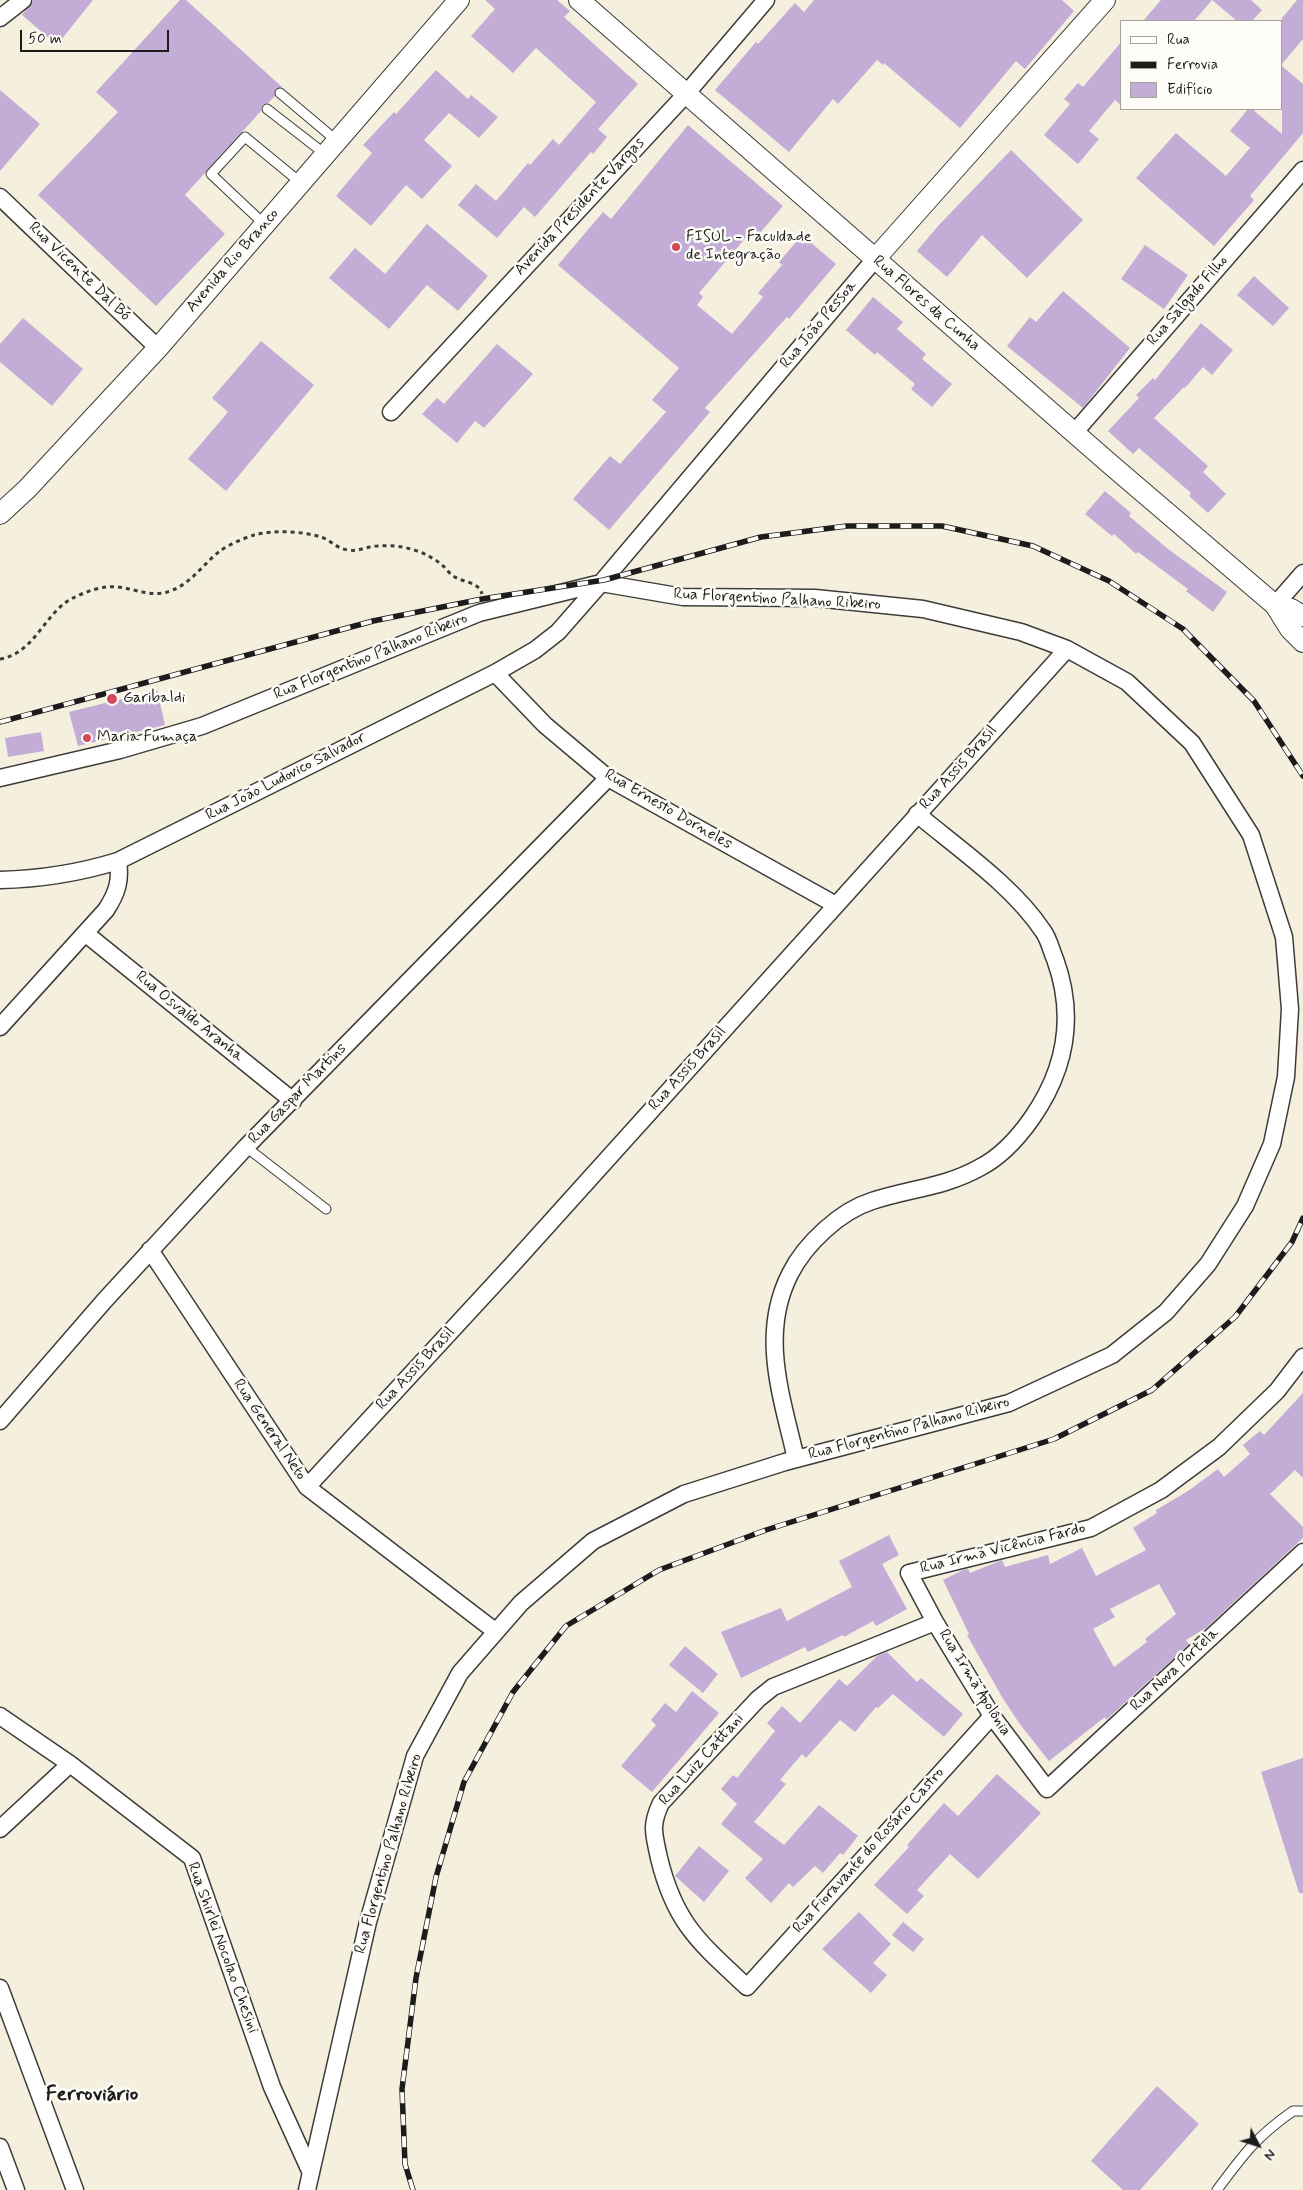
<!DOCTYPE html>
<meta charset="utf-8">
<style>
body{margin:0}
#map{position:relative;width:1303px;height:2190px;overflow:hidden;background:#f5f0de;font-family:Mynerve,sans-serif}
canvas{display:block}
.legend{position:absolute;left:1120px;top:20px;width:162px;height:90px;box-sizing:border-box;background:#fdfcf7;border:1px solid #a3a29f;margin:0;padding:6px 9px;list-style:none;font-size:15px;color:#1c1c1c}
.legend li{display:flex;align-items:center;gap:10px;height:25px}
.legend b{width:25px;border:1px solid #a3a29f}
.north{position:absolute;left:1233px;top:2120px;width:50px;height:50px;-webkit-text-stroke:4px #fdfcf7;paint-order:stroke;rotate:130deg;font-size:14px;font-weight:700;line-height:20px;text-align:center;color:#1c1c1c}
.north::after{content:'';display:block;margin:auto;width:18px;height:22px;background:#1c1c1c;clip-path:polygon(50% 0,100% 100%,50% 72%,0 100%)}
.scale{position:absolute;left:20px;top:30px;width:149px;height:22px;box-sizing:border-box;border:2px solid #1c1c1c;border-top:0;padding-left:6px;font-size:15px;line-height:18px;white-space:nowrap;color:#1c1c1c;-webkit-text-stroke:4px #fdfcf7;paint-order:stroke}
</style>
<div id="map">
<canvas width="1303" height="2190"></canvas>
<ul class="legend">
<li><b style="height:6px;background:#fff"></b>Rua</li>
<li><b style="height:6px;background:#1c1c1c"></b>Ferrovia</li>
<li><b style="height:14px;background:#c3acd6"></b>Edifício</li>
</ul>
<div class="north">N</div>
<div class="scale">50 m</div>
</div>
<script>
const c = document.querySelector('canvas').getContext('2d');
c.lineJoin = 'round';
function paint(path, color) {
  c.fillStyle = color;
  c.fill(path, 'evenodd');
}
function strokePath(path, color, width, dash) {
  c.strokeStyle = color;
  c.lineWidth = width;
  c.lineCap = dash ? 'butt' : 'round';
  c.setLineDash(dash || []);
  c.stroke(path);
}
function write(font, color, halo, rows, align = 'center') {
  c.font = font + ' Mynerve,sans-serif';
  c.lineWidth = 5;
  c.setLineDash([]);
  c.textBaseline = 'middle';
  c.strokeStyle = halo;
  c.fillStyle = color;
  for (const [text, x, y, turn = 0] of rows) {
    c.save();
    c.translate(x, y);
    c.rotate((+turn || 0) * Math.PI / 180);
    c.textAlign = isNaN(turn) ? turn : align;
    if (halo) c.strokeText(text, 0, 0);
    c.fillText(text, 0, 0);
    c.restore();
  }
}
paint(new Path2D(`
 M 34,0 L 93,0 L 57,45 L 22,15 Z
 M 180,0 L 186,0 L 282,87 L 276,89 L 275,96 L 268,103 L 262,105 L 261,111 L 185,195 L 225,234 L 156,306 L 38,195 L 118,112 L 96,92 Z
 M 485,0 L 557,0 L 570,11 L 564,17 L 638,84 L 598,129 L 607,137 L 593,154 L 591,152 L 535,217 L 524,207 L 497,238 L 458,205 L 476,184 L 496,201 L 528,163 L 530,165 L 553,139 L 559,145 L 596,102 L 536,48 L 513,73 L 471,36 L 495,9 Z
 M 814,0 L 1062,0 L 1074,11 L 1025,69 L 1016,61 L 960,128 L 884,63 L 883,65 L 877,60 L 838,104 L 833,99 L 789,152 L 715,90 L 756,42 L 758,44 L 795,3 L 804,12 Z
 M 1161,0 L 1251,0 L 1262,10 L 1252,21 L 1237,21 L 1212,0 L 1194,21 L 1143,21 Z
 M 1297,0 L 1303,0 L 1303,39 L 1282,64 L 1282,18 Z
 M 1122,41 L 1122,106 L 1115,100 L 1089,131 L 1099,139 L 1078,164 L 1044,135 L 1070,104 L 1064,99 L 1078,83 L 1083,87 Z
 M 1282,66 L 1303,84 L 1303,133 L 1250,196 L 1254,200 L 1214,246 L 1136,178 L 1176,133 L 1226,176 L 1250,148 L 1230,131 L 1248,109 L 1252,109 L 1282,134 Z
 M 436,70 L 468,99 L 471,95 L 498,117 L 479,138 L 449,113 L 424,140 L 452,166 L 422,199 L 406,185 L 371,226 L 336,196 L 372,153 L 363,145 L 394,112 L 396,114 Z
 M 0,90 L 40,124 L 0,171 Z
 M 688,125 L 783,206 L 759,234 L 753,229 L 699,293 L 703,297 L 697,305 L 732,334 L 763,297 L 758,293 L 782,265 L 779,262 L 802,235 L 836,264 L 789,319 L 787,317 L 705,408 L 710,412 L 609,530 L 573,499 L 610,456 L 620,464 L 666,412 L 652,400 L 679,368 L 558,265 L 603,212 L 611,219 Z
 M 1011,150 L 1083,220 L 1027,278 L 982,235 L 947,277 L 917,251 L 938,226 Z
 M 427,224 L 488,276 L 458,311 L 427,285 L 389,329 L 329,278 L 355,248 L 385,274 Z
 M 1145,245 L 1188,275 L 1164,309 L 1121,279 Z
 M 1254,276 L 1289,308 L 1273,326 L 1237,295 Z
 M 1063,291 L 1130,348 L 1083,408 L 1007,346 L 1030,317 L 1036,322 Z
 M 873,297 L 903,322 L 897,329 L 926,354 L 922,359 L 952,384 L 932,407 L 911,389 L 915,384 L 877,352 L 875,355 L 846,330 Z
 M 23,318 L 83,369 L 52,406 L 0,362 L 0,344 Z
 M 1201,323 L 1233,350 L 1212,375 L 1203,367 L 1185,388 L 1184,387 L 1154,418 L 1208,466 L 1203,472 L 1226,494 L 1208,513 L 1189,496 L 1191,493 L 1139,448 L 1133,454 L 1108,431 L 1139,398 L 1136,395 L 1153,378 L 1155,380 Z
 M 261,341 L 314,385 L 226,491 L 188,459 L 228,412 L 212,398 Z
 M 497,344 L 533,374 L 484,428 L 475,421 L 457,443 L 422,414 L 437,398 L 444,404 Z
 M 1105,491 L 1131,513 L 1129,516 L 1168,549 L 1227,592 L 1213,612 L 1186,591 L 1188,589 L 1138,552 L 1136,554 L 1114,534 L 1112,536 L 1085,514 Z
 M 157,690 L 165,725 L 78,746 L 69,712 Z
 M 41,732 L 44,751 L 8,757 L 5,738 Z
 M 1303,1393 L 1303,1478 L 1295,1470 L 1270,1494 L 1303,1527 L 1303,1538 L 1206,1628 L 1186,1640 L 1189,1644 L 1106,1720 L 1105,1717 L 1049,1761 L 1019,1723 L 1002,1697 L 967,1635 L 969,1634 L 943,1580 L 963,1570 L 968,1569 L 970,1573 L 1002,1560 L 1005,1567 L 1048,1555 L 1050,1564 L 1082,1548 L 1096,1576 L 1146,1550 L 1133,1528 L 1157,1513 L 1156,1510 L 1188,1491 L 1218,1469 L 1224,1477 L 1250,1454 L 1243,1445 L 1260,1431 L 1264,1435 ZM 1159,1584 L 1176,1614 L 1145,1639 L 1147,1642 L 1114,1667 L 1093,1629 L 1115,1617 L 1110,1609 Z
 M 889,1535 L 899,1555 L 882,1564 L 907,1609 L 876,1626 L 873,1621 L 844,1637 L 843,1635 L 808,1652 L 805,1647 L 741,1678 L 721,1632 L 781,1608 L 787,1621 L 852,1587 L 839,1561 Z
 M 685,1646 L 718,1674 L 703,1693 L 669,1665 Z
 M 887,1652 L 917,1682 L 921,1678 L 963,1714 L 944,1737 L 893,1694 L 878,1708 L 876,1707 L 855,1732 L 840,1720 L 806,1758 L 802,1754 L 780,1780 L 786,1784 L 754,1822 L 784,1845 L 819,1805 L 858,1836 L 843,1855 L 840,1853 L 823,1873 L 815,1866 L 793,1887 L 789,1883 L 771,1903 L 745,1878 L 763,1859 L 721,1824 L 737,1804 L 721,1789 L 733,1775 L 737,1778 L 775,1731 L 767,1723 L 782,1706 L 800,1723 L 839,1679 L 847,1686 L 877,1656 Z
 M 692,1691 L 719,1713 L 652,1792 L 621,1766 L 656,1725 L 651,1720 L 665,1703 L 676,1712 Z
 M 1303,1758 L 1303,1893 L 1299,1893 L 1261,1772 Z
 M 997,1774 L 1041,1813 L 978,1879 L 950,1854 L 917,1890 L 924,1896 L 907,1914 L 874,1885 L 909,1847 L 907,1845 L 944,1803 L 958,1816 Z
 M 699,1846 L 729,1871 L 704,1902 L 675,1876 Z
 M 859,1912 L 891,1944 L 873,1963 L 887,1975 L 871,1993 L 822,1949 Z
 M 903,1922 L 924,1939 L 913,1952 L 892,1935 Z
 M 1157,2086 L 1199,2124 L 1140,2190 L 1123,2190 L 1091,2161 Z`), '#c3acd6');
const service = new Path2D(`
 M 280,93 L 337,141
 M 267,109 L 325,154
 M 264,224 L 211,174 L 245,137 L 301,183
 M 246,1147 L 326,1209
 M 1217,2190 C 1243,2155 1257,2136 1293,2111 L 1303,2111`);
const minor = new Path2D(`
 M 0,18 L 23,0
 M 0,197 L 158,348
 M 391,412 L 686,94 L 766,0
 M 1074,433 L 1303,170
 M 1275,605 L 1303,573
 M 495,673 L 545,725 L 608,778 L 836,905
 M 0,778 L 120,750 L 202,726 L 479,613 L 601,583 L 683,597 L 815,598 L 923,609 L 1021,632 L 1067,649 L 1127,682 L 1192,743 L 1251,835 L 1284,937 L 1290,1009 L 1286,1077 L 1272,1144 L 1245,1206 L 1208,1264 L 1166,1312 L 1112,1355 L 1009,1403 L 785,1462 L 684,1494 L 593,1541 L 521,1603 L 460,1673 L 415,1756 L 368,1922 L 307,2190
 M 0,880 C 41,879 79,873 118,861 L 495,673 L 535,650 L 558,632 L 601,583 L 875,259
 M 85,933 L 293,1101
 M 0,1027 L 106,910 C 117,893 121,881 118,861
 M 150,1250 L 307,1487 L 495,1631
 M 1303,1357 L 1277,1391 L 1219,1447 L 1161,1490 L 1091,1528 L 909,1573 L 935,1622 L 992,1716 L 1047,1789 L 1303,1552
 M 0,1421 L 105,1300 L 246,1147 L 608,778
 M 796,1459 C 782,1397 759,1335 790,1274 C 805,1244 840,1211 872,1201 C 908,1189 945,1187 979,1168 C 1001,1157 1018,1138 1032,1118 C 1066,1069 1076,1017 1055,959 C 1051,950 1049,939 1043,931 C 1013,886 959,849 917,814
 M 307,1487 L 511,1266 L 1067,649
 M 935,1622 L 773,1687 L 758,1699 L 661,1803 C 650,1826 654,1834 659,1858 C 675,1924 700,1943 747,1987 L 992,1716
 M 0,1716 L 70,1764 L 192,1858 L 272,2087 L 311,2173
 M 0,1829 L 70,1764
 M 0,1988 L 75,2190
 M 0,2147 L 16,2190`);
const tertiary = new Path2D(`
 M 579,0 L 1110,464 L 1275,605 L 1290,629 L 1303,642
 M 875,259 L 1105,0
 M 0,514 L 27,489 L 158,348 L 459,0
 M 1275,605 L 1291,609 L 1303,616`);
strokePath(service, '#3d3c39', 11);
strokePath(minor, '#3d3c39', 19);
strokePath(tertiary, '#3d3c39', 22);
strokePath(new Path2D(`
 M 0,659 C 34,654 44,614 71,599 C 85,592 102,585 118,587 C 136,589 153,598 170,591 C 191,584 203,564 220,551 C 228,545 244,538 254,535 C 275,530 301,531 321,537 C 331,540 337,549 348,550 C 359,552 367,546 377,546 C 400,544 423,550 441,564 C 446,568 449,574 455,577 C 464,583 478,581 482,594`), '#3d3c39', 3, [4, 4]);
strokePath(service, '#fff', 9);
strokePath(minor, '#fff', 16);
strokePath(tertiary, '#fff', 20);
const rail = new Path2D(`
 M 0,722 L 373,621 L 482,599 L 604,580 L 761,537 L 847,526 L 942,526 L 1033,546 L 1109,581 L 1183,629 L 1254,701 L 1303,776
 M 413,2190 L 405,2164 L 402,2089 L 416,1978 L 436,1877 L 464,1782 L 513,1692 L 566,1626 L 659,1570 L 766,1530 L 1054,1439 L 1152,1390 L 1235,1317 L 1292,1242 L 1303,1218`);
strokePath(rail, '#1c1c1c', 5.5);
strokePath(rail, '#fdfcf7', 4, [11]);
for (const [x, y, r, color] of [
 [676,247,5,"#d1495b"],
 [112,699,6,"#d1495b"],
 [87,738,5,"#d1495b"]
]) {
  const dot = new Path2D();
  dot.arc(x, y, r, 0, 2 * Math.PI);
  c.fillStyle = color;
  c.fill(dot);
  strokePath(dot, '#fdfcf7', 2);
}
write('16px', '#1c1c1c', '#fdfcf7', [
 ["Avenida Presidente Vargas",580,207,-47],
 ["Avenida Rio Branco",233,261,-49],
 ["Rua Vicente Dal Bó",79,272,44],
 ["Rua Salgado Filho",1188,301,-49],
 ["Rua Flores da Cunha",926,304,41],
 ["Rua João Pessoa",819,325,-50],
 ["Rua Florgentino Palhano Ribeiro",777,600,3],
 ["Rua Florgentino Palhano Ribeiro",371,657,-22],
 ["Rua Assis Brasil",959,768,-48],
 ["Rua João Ludovico Salvador",286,777,-27],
 ["Rua Ernesto Dorneles",668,810,30],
 ["Rua Osvaldo Aranha",189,1017,39],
 ["Rua Assis Brasil",688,1069,-48],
 ["Rua Gaspar Martins",298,1094,-46],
 ["Rua Assis Brasil",416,1369,-47],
 ["Rua Florgentino Palhano Ribeiro",909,1429,-15],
 ["Rua General Neto",269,1430,56],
 ["Rua Irmã Vicência Fardo",1003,1549,-14],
 ["Rua Nova Portela",1175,1670,-43],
 ["Rua Irmã Apolônia",974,1683,58],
 ["Rua Luiz Cattani",702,1760,-48],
 ["Rua Fioravante do Rosário Castro",869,1851,-48],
 ["Rua Florgentino Palhano Ribeiro",389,1854,-74],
 ["Rua Shirlei Nocolao Chesini",222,1948,70]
]);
write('16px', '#1c1c1c', '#fdfcf7', [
 ["FISUL - Faculdade",686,238],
 ["de Integração",686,256],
 ["Garibaldi",123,699],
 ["Maria Fumaça",97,738]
], 'left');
write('bold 21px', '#1c1c1c', '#fdfcf7', [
 ["Ferroviário",92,2096]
]);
</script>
